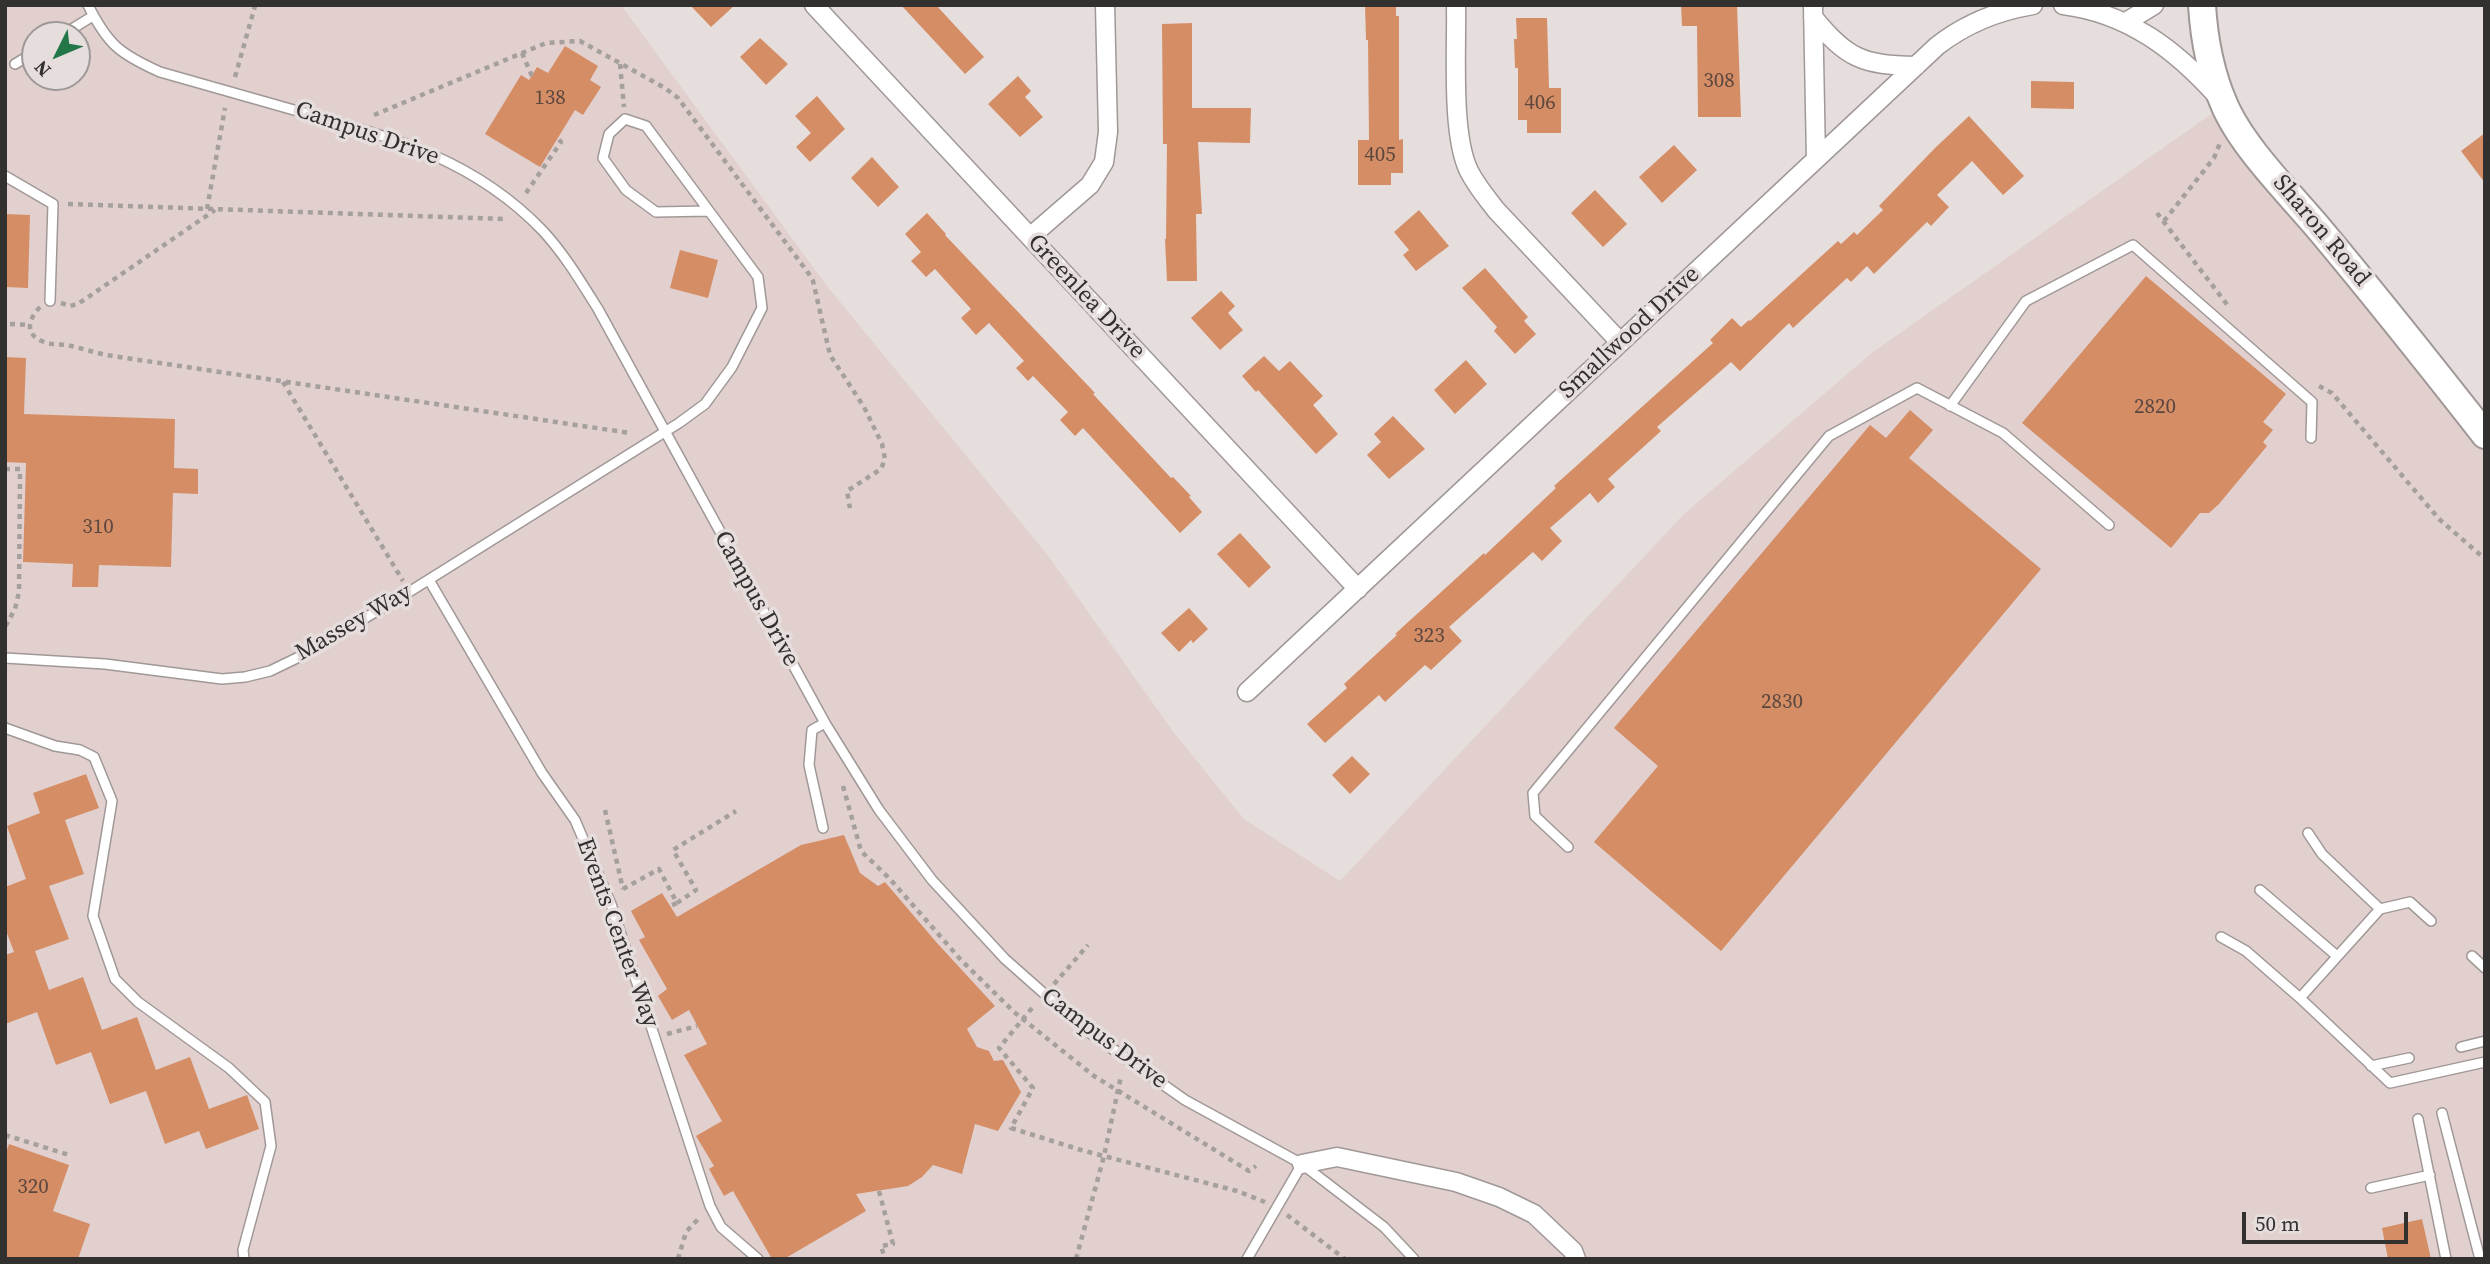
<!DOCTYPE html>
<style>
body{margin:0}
#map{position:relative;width:2490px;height:1264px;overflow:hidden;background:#e6dedd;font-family:"Source Serif 4",serif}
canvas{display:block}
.frame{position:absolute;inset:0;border:7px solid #333030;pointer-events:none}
.north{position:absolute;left:21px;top:21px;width:70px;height:70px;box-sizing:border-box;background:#e6dedd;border:2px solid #9e9898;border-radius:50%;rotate:227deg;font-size:19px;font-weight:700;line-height:28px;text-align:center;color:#333030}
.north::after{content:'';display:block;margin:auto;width:24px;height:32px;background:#237648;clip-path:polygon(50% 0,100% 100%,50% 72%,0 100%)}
.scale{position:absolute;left:2242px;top:1212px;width:166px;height:32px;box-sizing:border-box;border:4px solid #333030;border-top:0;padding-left:9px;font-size:21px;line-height:24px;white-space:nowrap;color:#333030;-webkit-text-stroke:5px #e6dedd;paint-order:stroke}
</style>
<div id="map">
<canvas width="2490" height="1264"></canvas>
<div class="frame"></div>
<div class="north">N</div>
<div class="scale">50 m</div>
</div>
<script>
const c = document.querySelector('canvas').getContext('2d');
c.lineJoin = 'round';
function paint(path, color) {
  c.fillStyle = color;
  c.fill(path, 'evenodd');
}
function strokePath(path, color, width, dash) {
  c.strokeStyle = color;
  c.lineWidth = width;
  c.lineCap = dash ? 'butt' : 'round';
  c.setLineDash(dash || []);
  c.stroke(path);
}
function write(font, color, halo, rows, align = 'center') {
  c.font = font + ' "Source Serif 4",serif';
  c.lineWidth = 7;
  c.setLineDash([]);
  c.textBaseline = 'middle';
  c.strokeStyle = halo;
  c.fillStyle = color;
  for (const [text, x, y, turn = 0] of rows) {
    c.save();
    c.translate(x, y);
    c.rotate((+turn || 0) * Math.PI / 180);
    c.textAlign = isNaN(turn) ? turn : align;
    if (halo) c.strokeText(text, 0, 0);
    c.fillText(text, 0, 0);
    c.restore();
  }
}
paint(new Path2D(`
 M 5,5 L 621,5 L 827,286 L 1046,553 L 1175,734 L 1244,819 L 1340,881 L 1684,514 L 1873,352 L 2224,105 L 2485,435 L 2485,1259 L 5,1259 ZM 35,35 L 77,35 L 77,77 L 35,77 Z`), '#e1d0ce');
paint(new Path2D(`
 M 690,5 L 735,5 L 711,27 Z
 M 901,5 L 936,5 L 984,57 L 965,74 Z
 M 1365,5 L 1396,5 L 1396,16 L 1399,16 L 1399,140 L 1403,139 L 1403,173 L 1391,173 L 1391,185 L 1358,185 L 1358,140 L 1369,140 L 1368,40 L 1366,40 Z
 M 1681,5 L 1737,5 L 1741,117 L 1698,117 L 1697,26 L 1682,26 Z
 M 1516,18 L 1547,18 L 1549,88 L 1561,88 L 1561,133 L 1527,133 L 1527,120 L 1518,120 L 1518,68 L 1515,68 L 1514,39 L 1517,39 Z
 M 1192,23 L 1192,108 L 1251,108 L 1250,143 L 1198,142 L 1202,214 L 1196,214 L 1197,281 L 1167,281 L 1165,239 L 1166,239 L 1167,144 L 1163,144 L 1162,24 Z
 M 760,38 L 788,64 L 766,85 L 740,57 Z
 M 565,46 L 598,66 L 590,80 L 601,87 L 583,115 L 575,110 L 540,167 L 485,134 L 521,75 L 529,80 L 537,67 L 548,73 Z
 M 1018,76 L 1031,91 L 1025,97 L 1043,117 L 1020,137 L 988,104 Z
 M 2031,81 L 2074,82 L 2074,109 L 2031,108 Z
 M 817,96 L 845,129 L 810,162 L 796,147 L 811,133 L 795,116 Z
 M 1969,116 L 2024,176 L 2003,195 L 1972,161 L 1937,195 L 1949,207 L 1931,226 L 1927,222 L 1874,274 L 1867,266 L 1851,282 L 1847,278 L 1793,328 L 1789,323 L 1740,371 L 1731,362 L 1657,427 L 1661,431 L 1608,479 L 1615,487 L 1598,503 L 1590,493 L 1550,528 L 1562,541 L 1542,561 L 1533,552 L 1449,627 L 1462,641 L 1431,670 L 1425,665 L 1385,702 L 1379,695 L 1325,743 L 1307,724 L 1347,688 L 1344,684 L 1397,635 L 1395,634 L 1484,553 L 1485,555 L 1556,488 L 1554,486 L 1713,343 L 1710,340 L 1732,318 L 1741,327 L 1749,320 L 1750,321 L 1838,241 L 1841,244 L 1854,232 L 1857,235 L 1883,210 L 1879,206 L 1935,148 Z
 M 2485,133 L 2485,183 L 2461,151 Z
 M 1674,145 L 1697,170 L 1662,203 L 1639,177 Z
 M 872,157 L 899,187 L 878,207 L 851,178 Z
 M 1595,190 L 1627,224 L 1603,247 L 1571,213 Z
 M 1419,210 L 1449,246 L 1416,271 L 1403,255 L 1409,250 L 1394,232 Z
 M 927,213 L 946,234 L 945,235 L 1095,393 L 1093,394 L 1105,407 L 1171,478 L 1173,477 L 1191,496 L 1189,497 L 1202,512 L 1180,533 L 1083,428 L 1075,436 L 1060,420 L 1068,412 L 1033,376 L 1028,381 L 1016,368 L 1024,361 L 989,323 L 976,335 L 961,318 L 971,309 L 935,269 L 926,277 L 911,261 L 921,252 L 905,234 Z
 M 5,214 L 30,215 L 28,288 L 5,287 Z
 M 680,250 L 718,260 L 708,298 L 670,288 Z
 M 1485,268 L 1528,317 L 1524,321 L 1536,334 L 1515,354 L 1494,331 L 1497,327 L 1462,288 Z
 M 2146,276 L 2286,394 L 2263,422 L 2273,430 L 2263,442 L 2267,446 L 2219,504 L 2209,513 L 2200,513 L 2171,548 L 2022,423 Z
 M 1221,291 L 1235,306 L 1228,313 L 1243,330 L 1220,350 L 1191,318 Z
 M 1264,356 L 1279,371 L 1290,361 L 1323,396 L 1313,405 L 1338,434 L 1316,454 L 1258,390 L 1256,392 L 1242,376 Z
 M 5,357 L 26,358 L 24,414 L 175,419 L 174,468 L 198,469 L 198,494 L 173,493 L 171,567 L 99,565 L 98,587 L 72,587 L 73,564 L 23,562 L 26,463 L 5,462 Z
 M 1466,360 L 1487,384 L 1455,414 L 1434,390 Z
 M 1910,410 L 1933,430 L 1909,458 L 2041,569 L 1721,951 L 1594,842 L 1658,766 L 1614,728 L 1870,425 L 1886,438 Z
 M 1393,416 L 1425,449 L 1389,479 L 1367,455 L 1381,442 L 1374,434 Z
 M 1240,533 L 1271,567 L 1249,588 L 1217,554 Z
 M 1189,608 L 1208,629 L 1193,643 L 1191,640 L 1179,652 L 1161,633 Z
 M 1352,756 L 1370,774 L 1350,794 L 1332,775 Z
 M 86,774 L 99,808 L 65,820 L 84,874 L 49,886 L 69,939 L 35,951 L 49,990 L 83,977 L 102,1030 L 137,1017 L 156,1070 L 190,1057 L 209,1109 L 247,1095 L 259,1129 L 206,1149 L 199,1131 L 165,1144 L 146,1091 L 110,1104 L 91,1052 L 56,1065 L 37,1012 L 5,1024 L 5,955 L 14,952 L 5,928 L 5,887 L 26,879 L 7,826 L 40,813 L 33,793 Z
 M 844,835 L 860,873 L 878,886 L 885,882 L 937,943 L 995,1006 L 967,1029 L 977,1047 L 989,1051 L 994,1061 L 1003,1060 L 1021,1092 L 998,1131 L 975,1124 L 962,1174 L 933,1165 L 922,1177 L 908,1186 L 856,1194 L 866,1211 L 784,1259 L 772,1259 L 733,1191 L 724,1196 L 709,1169 L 714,1166 L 696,1136 L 722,1121 L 684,1055 L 707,1044 L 689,1010 L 672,1020 L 658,996 L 667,989 L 639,940 L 645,937 L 631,911 L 662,893 L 677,917 L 801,845 Z
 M 9,1144 L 69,1165 L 53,1211 L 90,1224 L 78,1259 L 5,1259 L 5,1156 Z
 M 2422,1219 L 2431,1259 L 2388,1259 L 2382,1228 Z`), '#d58d66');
const lane = new Path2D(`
 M 88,5 C 108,45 120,54 160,72 C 209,86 259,100 308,114 C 398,139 476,161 543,231 C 565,255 581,282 598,309 L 825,723 L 879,810 L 932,880 L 1005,959 L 1083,1028 L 1185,1100 L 1302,1164 L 1384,1227 L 1414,1259
 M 62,35 L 93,16
 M 15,64 L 35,52
 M 5,176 L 53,204 L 50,301
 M 1950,406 L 2026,301 L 2133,245 L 2312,402 L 2311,438
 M 429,580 L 542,773 L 575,820 L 611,904 L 710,1206 L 721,1227 L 758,1259
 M 5,658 L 105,664 L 222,679 L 245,677 L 270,671 L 301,656 L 409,592 L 679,423 L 705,404 L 732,367 L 762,308 L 758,277 L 646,126 L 625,119 L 609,134 L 603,158 L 626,190 L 656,212 L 708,211
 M 5,728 L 55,746 L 80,750 L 94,757 L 112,801 L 93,916 L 115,979 L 138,1002 L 229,1068 L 265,1102 L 271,1146 L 243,1250 L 244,1259
 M 823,828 L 809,765 L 812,730 L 825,723
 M 1568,847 L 1535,816 L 1533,793 L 1829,436 L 1917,388 L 2003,433 L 2109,525
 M 2260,890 L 2337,956
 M 2380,909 L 2410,902 L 2431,921
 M 2221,937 L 2246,951 L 2300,998 L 2380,909 L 2322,854 L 2308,833
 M 2472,956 L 2485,968
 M 2300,998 L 2390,1083 L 2485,1062
 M 2461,1047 L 2485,1041
 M 2371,1066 L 2409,1058
 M 2442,1113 L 2480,1259
 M 2418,1119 L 2446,1259
 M 2371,1188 L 2430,1175
 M 1247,1259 L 1302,1164`);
const street = new Path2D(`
 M 814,5 L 1358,589
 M 1456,5 C 1457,49 1451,131 1468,169 C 1475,184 1486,197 1496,210 L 1620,342
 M 1813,5 L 1816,159
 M 2063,5 C 2128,13 2176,50 2218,97
 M 1813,17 C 1847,59 1863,65 1916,66
 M 2126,22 L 2154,5
 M 1030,237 L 1090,185 L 1104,162 L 1108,132 L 1105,5
 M 1247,692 L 1937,46 C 1965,24 1997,11 2033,5
 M 1302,1164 L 1337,1157 L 1456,1182 L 1499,1197 L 1534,1214 L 1573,1251 L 1576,1259`);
const secondary = new Path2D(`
 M 2202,5 C 2204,38 2211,74 2224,104 C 2242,147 2291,195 2321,231 C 2377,298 2431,366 2485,435`);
strokePath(lane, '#a09897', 12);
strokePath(street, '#a09897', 21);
strokePath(secondary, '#a09897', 30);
strokePath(new Path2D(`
 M 522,53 L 532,76
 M 620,64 L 624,107
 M 235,77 L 255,6 L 257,5
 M 374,115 L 546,43 L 580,41 L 665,88 L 678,98 L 809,274 L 813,281 L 830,355 L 864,407 L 882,444 L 885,459 L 881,469 L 847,491 L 850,508
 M 526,193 L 561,142 L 558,138
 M 68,204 L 504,219
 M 207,209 L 225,108
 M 2157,213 L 2229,307
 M 2164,221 L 2214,158 L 2220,143
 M 61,303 L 70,306 L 78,304 L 215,210
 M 40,307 C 28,319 24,335 44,342 C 50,345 59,344 67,345 C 80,348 93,352 106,355 L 630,433
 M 10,324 L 28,325
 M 283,382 L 403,581
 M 2319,386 L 2332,393 L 2439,519 L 2485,559
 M 5,469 L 20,469 L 19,592 L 15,609 L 5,627
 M 843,786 L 861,851 L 890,879 L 961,960 L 1014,1012 L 1094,1076 L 1249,1171 L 1256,1166
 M 605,810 L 623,889
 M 623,889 L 659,869 L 677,903 L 670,906
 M 677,903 L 696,890 L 673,850 L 736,811
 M 1054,984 L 1088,945
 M 1032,1008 L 999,1048 L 1033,1088 L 1011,1128 L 1081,1150 L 1237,1191 L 1265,1202
 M 667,1034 L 697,1026
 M 5,1135 L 69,1155
 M 879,1191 L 893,1244 L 881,1246 L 885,1259
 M 1287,1215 L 1345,1259
 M 678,1259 L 686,1232 L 700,1217
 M 1076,1259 L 1104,1156 L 1121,1076`), '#a59f9e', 4.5, [5, 5]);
strokePath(lane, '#fff', 9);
strokePath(street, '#fff', 18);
strokePath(secondary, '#fff', 26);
write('21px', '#5c473e', null, [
 ["308",1719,82],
 ["138",550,99],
 ["406",1540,104],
 ["405",1380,156],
 ["2820",2155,408],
 ["310",98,528],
 ["323",1429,637],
 ["2830",1782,703],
 ["320",33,1188]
]);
write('24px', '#333030', '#e6dedd', [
 ["Campus Drive",367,134,19],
 ["Sharon Road",2321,231,50],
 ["Greenlea Drive",1086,297,47],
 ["Smallwood Drive",1630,333,-43],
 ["Campus Drive",756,599,61],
 ["Massey Way",354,623,-30],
 ["Events Center Way",617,933,70],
 ["Campus Drive",1104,1039,37]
]);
</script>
